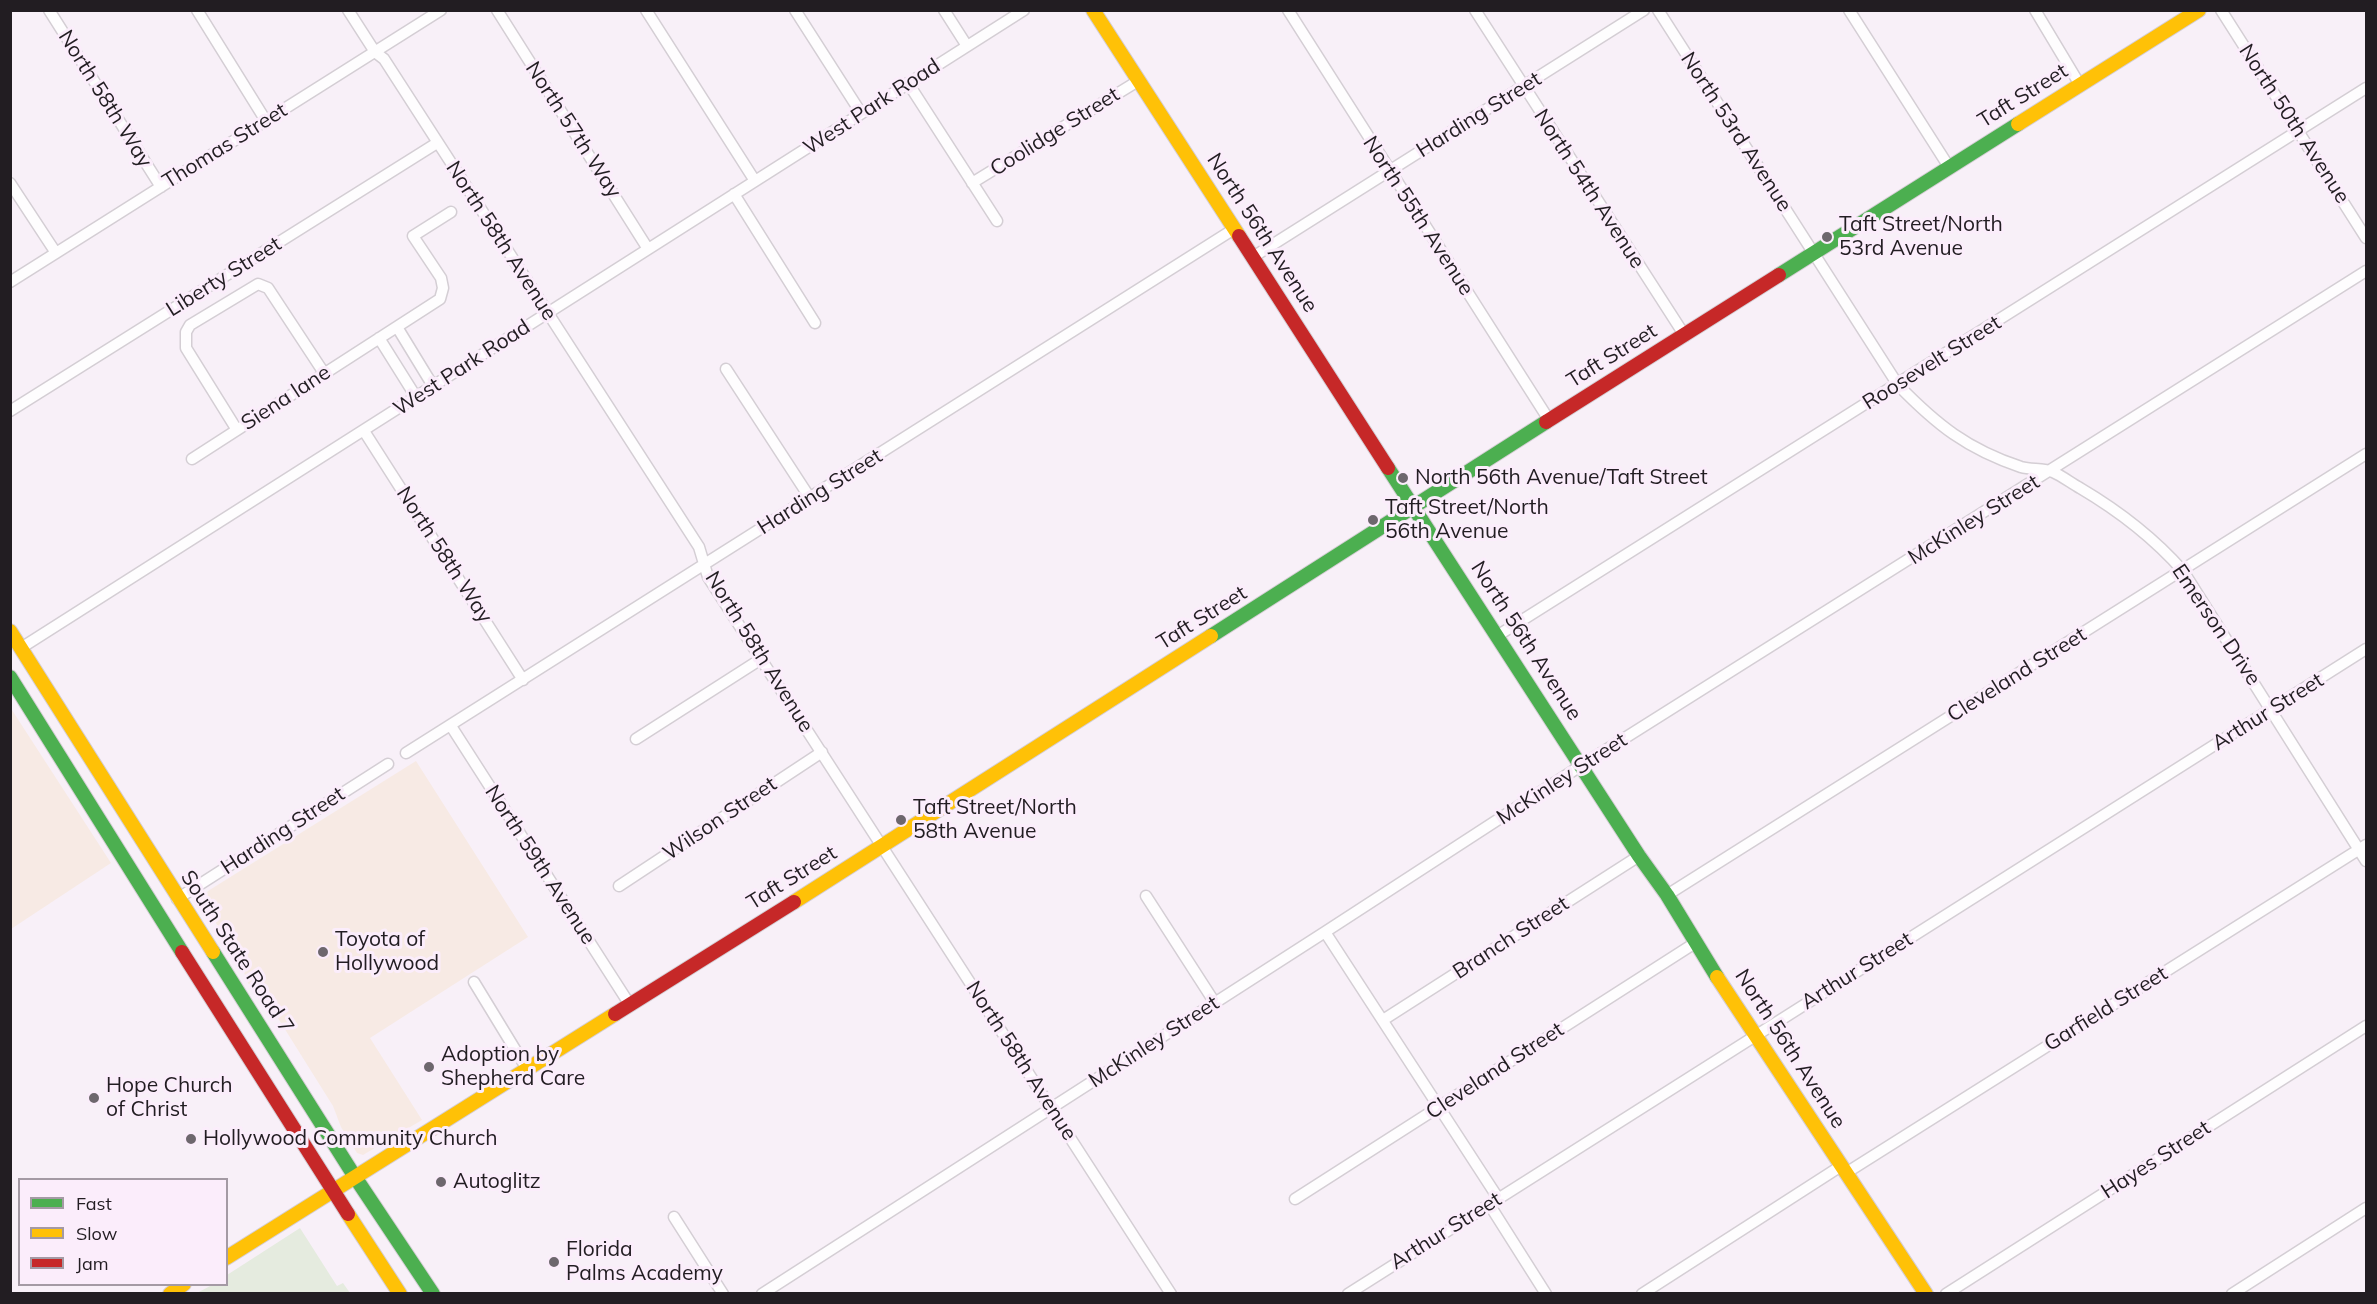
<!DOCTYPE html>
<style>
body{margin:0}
#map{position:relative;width:2377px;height:1304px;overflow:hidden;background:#f8f0f8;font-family:Mulish,sans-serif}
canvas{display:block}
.frame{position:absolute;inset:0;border:12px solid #221d22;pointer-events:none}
.legend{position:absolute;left:18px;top:1178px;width:210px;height:108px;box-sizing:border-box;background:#fbedfb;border:2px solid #a49aa4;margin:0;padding:8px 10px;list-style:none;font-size:18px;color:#221d22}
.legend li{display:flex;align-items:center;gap:12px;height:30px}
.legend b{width:30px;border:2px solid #a49aa4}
</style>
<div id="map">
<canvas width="2377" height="1304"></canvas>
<div class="frame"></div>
<ul class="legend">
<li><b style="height:8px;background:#4caf50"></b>Fast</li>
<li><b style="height:8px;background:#ffc107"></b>Slow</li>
<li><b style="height:8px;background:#c62828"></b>Jam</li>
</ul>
</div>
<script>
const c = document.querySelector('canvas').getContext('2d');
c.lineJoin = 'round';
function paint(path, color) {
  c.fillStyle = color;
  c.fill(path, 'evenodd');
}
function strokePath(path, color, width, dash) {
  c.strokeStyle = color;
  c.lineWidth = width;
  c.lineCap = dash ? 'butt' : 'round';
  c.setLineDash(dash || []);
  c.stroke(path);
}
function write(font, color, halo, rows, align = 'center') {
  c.font = font + ' Mulish,sans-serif';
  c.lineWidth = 6;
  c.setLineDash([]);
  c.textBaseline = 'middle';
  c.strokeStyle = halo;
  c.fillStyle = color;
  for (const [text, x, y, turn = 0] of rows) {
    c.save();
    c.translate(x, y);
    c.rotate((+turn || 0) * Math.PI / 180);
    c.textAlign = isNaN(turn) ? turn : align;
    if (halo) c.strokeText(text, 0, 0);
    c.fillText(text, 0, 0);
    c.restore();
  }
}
paint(new Path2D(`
 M 10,707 L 111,863 L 11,929 L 10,929 Z
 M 416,761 L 528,937 L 370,1038 L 422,1120 L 363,1155 L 357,1153 L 341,1127 L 333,1106 L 271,1007 L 261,1003 L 248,983 L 239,959 L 205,906 L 203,898 L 208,891 Z`), '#f7eae4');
paint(new Path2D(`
 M 300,1228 L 337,1286 L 343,1283 L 350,1293 L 197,1293 L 212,1285 L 226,1284 L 227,1275 Z`), '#e5ebdf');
const street = new Path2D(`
 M 49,10 L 161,187
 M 197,10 L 266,121
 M 348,10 L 375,52 L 384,59 L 699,547 L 708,577 L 1171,1294
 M 497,10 L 648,249
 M 646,10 L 755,181
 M 795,10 L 861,113
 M 944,10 L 967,46
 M 1288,10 L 1549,420
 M 1475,10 L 1685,336
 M 1658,10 L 1898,385 C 1937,425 1967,449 2021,467 C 2031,470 2043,468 2053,472 C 2062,476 2071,483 2080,488 C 2119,511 2153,537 2183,571 L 2366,861
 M 1849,10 L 1949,167
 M 2035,10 L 2080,85
 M 2221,10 L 2366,238
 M 908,83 L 997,221
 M 10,183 L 56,253
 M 972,183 L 1138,81
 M 734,194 L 815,323
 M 1253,257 L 1644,10
 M 10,282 L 441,10
 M 397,327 L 433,386
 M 379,338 L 416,397
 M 726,369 L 810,498
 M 10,411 L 437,143
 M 237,430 L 186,348 L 186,332 L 190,325 L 258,284 L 268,288 L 324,373
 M 364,431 L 523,680
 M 192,459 L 440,299 L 443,288 L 441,278 L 413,236 L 451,212
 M 1497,636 L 2366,88
 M 21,648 L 1024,10
 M 451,726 L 630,1005
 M 636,739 L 761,659
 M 406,753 L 1234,229
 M 619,886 L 822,752
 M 1667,895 L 2366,454
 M 1146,896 L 1215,1003
 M 177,899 L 388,764
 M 1325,932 L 1498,1198
 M 474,982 L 527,1069
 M 1383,1020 L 1639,856
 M 1846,1173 L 2366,845
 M 1295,1199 L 1695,943
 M 1489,1204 L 1546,1294
 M 674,1217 L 723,1294
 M 762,1294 L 1325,932 L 1582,765 L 2366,271
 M 1348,1294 L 2366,649
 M 1642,1294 L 1841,1166
 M 1946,1294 L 2366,1026
 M 2232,1294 L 2366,1208`);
const fast = new Path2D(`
 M 1779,275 L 2018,124
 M 1388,468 L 1639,856 L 1667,895 L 1717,977
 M 1211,636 L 1546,422
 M 10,677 L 182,952
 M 213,952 L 355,1177 L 433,1294`);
const slow = new Path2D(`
 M 1093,10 L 1239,236
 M 2018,124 L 2199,10
 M 10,631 L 213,952
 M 794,902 L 1211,636
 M 1717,977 L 1926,1294
 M 348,1214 L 400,1294
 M 226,1258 L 615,1014
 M 170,1294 L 184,1284`);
const jam = new Path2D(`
 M 1239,236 L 1388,468
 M 1546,422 L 1779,275
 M 182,952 L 348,1214
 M 615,1014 L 794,902`);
strokePath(street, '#d4ced4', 13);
strokePath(fast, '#d4ced4', 16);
strokePath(slow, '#d4ced4', 16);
strokePath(jam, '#d4ced4', 16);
strokePath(street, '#fefdfe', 10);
strokePath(fast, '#4caf50', 14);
strokePath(slow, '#ffc107', 14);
strokePath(jam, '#c62828', 14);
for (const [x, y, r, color] of [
 [1827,237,6,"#6d676d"],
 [1403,478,6,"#6d676d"],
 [1373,520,6,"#6d676d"],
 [901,820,6,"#6d676d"],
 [323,952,6,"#6d676d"],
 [429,1067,6,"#6d676d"],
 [94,1098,6,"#6d676d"],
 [191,1139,6,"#6d676d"],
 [441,1182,6,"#6d676d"],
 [554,1262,6,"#6d676d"]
]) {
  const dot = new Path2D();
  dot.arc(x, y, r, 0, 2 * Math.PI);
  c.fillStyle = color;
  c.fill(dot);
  strokePath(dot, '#fbedfb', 2);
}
write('21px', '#221d22', '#fbedfb', [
 ["Taft Street",2023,96,-32],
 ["North 58th Way",105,99,58],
 ["West Park Road",872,107,-33],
 ["Harding Street",1479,115,-32],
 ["North 50th Avenue",2294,124,57],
 ["North 57th Way",573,130,57],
 ["Coolidge Street",1055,132,-32],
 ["North 53rd Avenue",1736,132,57],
 ["Thomas Street",225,146,-32],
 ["North 54th Avenue",1589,189,57],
 ["North 55th Avenue",1418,216,57],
 ["North 56th Avenue",1262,233,57],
 ["North 58th Avenue",501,241,57],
 ["Liberty Street",224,277,-32],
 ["Taft Street",1612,356,-32],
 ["Roosevelt Street",1932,363,-32],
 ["West Park Road",462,368,-33],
 ["Siena lane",286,398,-33],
 ["Harding Street",820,492,-32],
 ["McKinley Street",1974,520,-32],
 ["North 58th Way",444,555,57],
 ["Taft Street",1202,618,-32],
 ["Emerson Drive",2216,625,56],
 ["North 56th Avenue",1526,641,57],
 ["North 58th Avenue",759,652,58],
 ["Cleveland Street",2017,675,-32],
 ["Arthur Street",2268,712,-32],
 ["McKinley Street",1562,779,-33],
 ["Wilson Street",720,819,-34],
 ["Harding Street",283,831,-33],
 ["North 59th Avenue",540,865,57],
 ["Taft Street",792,878,-32],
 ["Branch Street",1511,938,-33],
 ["South State Road 7",237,952,57],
 ["Arthur Street",1857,971,-32],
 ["Garfield Street",2106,1009,-32],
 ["McKinley Street",1154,1042,-33],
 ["North 56th Avenue",1790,1049,57],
 ["North 58th Avenue",1021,1061,57],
 ["Cleveland Street",1495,1071,-33],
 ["Hayes Street",2156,1160,-33],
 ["Arthur Street",1446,1231,-32]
]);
write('21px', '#221d22', '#fbedfb', [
 ["Taft Street/North",1839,225],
 ["53rd Avenue",1839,249],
 ["North 56th Avenue/Taft Street",1415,478],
 ["Taft Street/North",1385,508],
 ["56th Avenue",1385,532],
 ["Taft Street/North",913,808],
 ["58th Avenue",913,832],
 ["Toyota of",335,940],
 ["Hollywood",335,964],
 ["Adoption by",441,1055],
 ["Shepherd Care",441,1079],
 ["Hope Church",106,1086],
 ["of Christ",106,1110],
 ["Hollywood Community Church",203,1139],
 ["Autoglitz",453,1182],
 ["Florida",566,1250],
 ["Palms Academy",566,1274]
], 'left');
</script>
